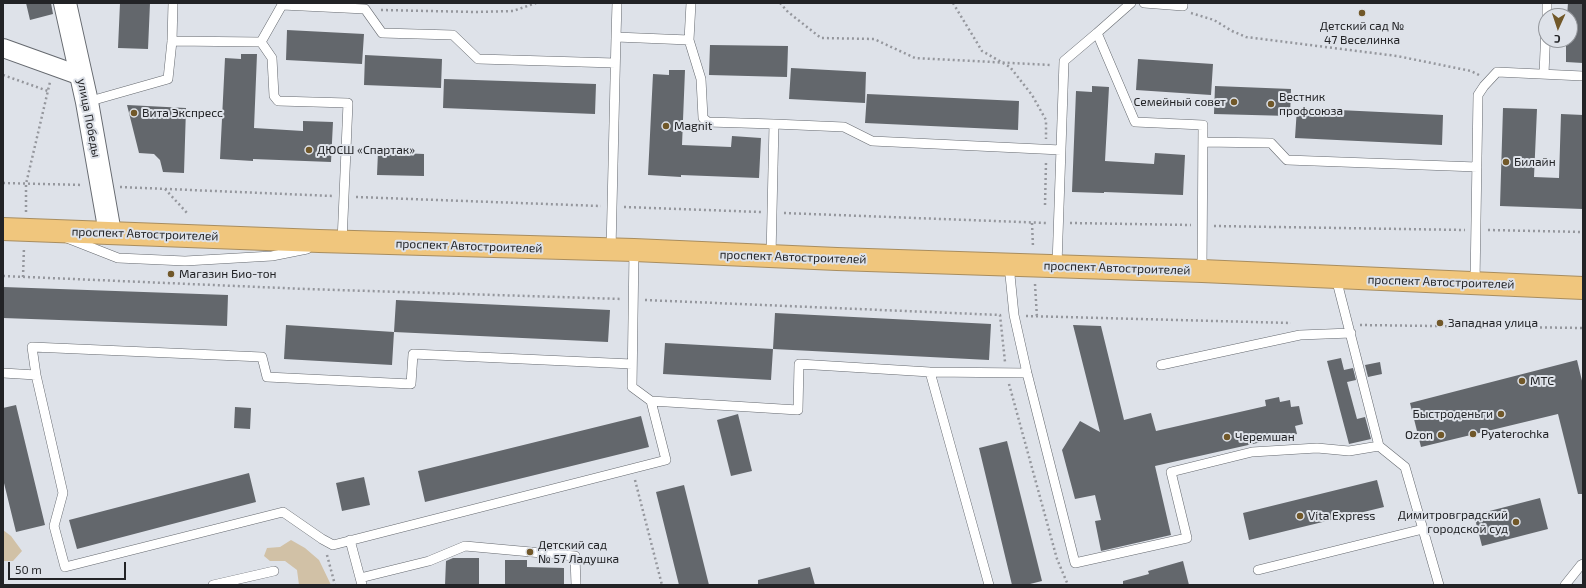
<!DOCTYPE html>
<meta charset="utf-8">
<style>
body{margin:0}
#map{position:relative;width:1586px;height:588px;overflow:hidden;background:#dee2e9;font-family:"Exo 2",sans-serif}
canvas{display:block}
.frame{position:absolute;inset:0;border:4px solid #222326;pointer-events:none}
.north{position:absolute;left:1538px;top:8px;width:40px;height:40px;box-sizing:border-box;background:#dee2e9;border:1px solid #93969b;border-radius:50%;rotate:183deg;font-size:11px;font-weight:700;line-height:16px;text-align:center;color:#222326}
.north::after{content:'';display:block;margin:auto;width:14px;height:18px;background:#715829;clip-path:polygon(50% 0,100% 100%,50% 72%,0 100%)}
.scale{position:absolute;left:8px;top:562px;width:118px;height:18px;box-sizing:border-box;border:2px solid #222326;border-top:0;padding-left:5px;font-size:12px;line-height:14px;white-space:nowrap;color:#222326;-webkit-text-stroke:3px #dee2e9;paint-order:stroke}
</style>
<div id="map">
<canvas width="1586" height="588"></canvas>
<div class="frame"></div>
<div class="north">С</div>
<div class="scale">50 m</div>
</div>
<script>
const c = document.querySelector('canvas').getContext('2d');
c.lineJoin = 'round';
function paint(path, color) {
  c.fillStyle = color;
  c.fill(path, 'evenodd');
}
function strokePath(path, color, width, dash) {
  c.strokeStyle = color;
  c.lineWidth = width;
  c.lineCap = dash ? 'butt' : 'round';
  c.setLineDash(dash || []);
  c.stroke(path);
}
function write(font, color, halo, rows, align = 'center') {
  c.font = font + ' "Exo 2",sans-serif';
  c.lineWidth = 4;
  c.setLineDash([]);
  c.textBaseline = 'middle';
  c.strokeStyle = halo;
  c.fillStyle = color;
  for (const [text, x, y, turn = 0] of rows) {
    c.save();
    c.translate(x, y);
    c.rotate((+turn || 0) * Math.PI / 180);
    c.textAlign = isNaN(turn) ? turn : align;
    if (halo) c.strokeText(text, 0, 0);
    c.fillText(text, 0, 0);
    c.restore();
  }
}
paint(new Path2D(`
 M 3,530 L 11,536 L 22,551 L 13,561 L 3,561 Z
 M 291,540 L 305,548 L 319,560 L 331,585 L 299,585 L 297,570 L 285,561 L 270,561 L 264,556 L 267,548 L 280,547 Z`), '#d1c1a6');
paint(new Path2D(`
 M 26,3 L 51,3 L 53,14 L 30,20 Z
 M 120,3 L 150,3 L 148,49 L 118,48 Z
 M 1568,3 L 1583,3 L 1583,63 L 1566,62 L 1566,40 L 1570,40 L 1570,16 L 1567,16 Z
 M 287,30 L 364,34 L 362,64 L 286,60 Z
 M 710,45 L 788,46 L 787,77 L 709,75 Z
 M 241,54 L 257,54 L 254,128 L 303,131 L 303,121 L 333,122 L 331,162 L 253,159 L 253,161 L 220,159 L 225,58 L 241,59 Z
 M 365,55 L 442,59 L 441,88 L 364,85 Z
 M 1138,59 L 1213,64 L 1211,95 L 1136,90 Z
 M 791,68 L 866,72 L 865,103 L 789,99 Z
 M 669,70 L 685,70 L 682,145 L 731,147 L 732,136 L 761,138 L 759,178 L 681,175 L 681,177 L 648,175 L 653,74 L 669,75 Z
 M 444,79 L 596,84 L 595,114 L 443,108 Z
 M 1092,86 L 1109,87 L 1105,161 L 1154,164 L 1155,153 L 1185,155 L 1183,195 L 1104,192 L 1104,193 L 1072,192 L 1076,91 L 1092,92 Z
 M 1215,86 L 1291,89 L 1290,116 L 1214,114 Z
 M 867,94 L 1019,101 L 1018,130 L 865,123 Z
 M 127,105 L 186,108 L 184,173 L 163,172 L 160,160 L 154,154 L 139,153 Z
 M 1297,108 L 1443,115 L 1442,145 L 1295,138 Z
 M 1503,108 L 1537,109 L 1534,177 L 1559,178 L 1561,114 L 1583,115 L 1583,209 L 1500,206 Z
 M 378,152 L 424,154 L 424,176 L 377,175 Z
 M 3,287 L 228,295 L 227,326 L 3,318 Z
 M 396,300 L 610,310 L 608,342 L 394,332 Z
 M 775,313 L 991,324 L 989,360 L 773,349 Z
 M 286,325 L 394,332 L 392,365 L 284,359 Z
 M 1073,325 L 1101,326 L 1124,420 L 1151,413 L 1156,431 L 1266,406 L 1265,400 L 1279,397 L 1280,402 L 1290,400 L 1291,407 L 1299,406 L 1303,424 L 1295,426 L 1297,434 L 1155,466 L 1171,535 L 1101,551 L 1095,521 L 1101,520 L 1095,495 L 1075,499 L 1062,450 L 1080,421 L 1100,432 Z
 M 665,343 L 773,349 L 771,380 L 663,374 Z
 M 1341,358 L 1344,370 L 1353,368 L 1356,380 L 1347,382 L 1357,419 L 1365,417 L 1371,439 L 1349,444 L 1327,361 Z
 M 1577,360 L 1583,385 L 1583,494 L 1578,494 L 1558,414 L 1421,447 L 1410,403 Z
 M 1380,362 L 1382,374 L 1368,377 L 1365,365 Z
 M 16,405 L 45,525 L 16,532 L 3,479 L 3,408 Z
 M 235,407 L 251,408 L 250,429 L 234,428 Z
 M 738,414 L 752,471 L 731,476 L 717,420 Z
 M 641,416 L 649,447 L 425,502 L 418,471 Z
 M 1007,441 L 1042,581 L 1026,585 L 1012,585 L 979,448 Z
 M 249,473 L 256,502 L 77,549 L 69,520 Z
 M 364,477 L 370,505 L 342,511 L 336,483 Z
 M 1377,480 L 1384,507 L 1249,540 L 1243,513 Z
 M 684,485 L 709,585 L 679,585 L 656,492 Z
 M 1540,498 L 1548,529 L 1482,546 L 1474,515 Z
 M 453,558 L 479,558 L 479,585 L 445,585 L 446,561 Z
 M 505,560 L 527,560 L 527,567 L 564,568 L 564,585 L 505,585 Z
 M 1183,561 L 1189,585 L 1123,585 L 1123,581 L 1149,574 L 1148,571 Z
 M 810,567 L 815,585 L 758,585 L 758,580 Z`), '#63676c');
const lane = new Path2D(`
 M 1131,3 L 1097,33 L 1135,122 L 1203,125 L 1202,271
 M 1144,3 L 1183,6 L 1183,3
 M 1547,16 L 1547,3
 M 616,37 L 617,3
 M 689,40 L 691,3
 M 172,41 L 261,42 L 272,58 L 274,96 L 278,101 L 348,103 L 342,242
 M 261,42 L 282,5 L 365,9 L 382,33 L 453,35 L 478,59 L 615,63
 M 1544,74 L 1546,27
 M 87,102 L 168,79 L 172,41 L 173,3
 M 774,124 L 844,127 L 872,141 L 1061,150
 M 1203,142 L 1271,143 L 1287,160 L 1477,167
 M 67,238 L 118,258 L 185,261 L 272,256 L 307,249
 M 611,250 L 616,37 L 689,40 L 701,79 L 703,118 L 708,122 L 774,124 L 771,256
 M 1009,265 L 1014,315 L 1027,373 L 1075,563 L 1187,538 L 1171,472 L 1252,452 L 1317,448 L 1349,451 L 1379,446
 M 1057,265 L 1064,61 L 1097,33
 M 1336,278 L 1379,446 L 1405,467 L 1439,585
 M 1475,283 L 1478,95 L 1484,86 L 1497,72 L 1583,76
 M 1161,365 L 1300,335 L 1351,333
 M 930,372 L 989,585
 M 3,373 L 36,375 L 63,493 L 54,526 L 65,567 L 283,512 L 322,539 L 333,545 L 666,460 L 651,401 L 632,387 L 634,250
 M 36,375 L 32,347 L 262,357 L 267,377 L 411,384 L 413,354 L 632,364
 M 651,401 L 798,410 L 799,364 L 930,372 L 1027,373
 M 350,540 L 362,585
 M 1258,570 L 1423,529
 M 360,578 L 429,561 L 465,546 L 575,556 L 576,585
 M 213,585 L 274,571
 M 1565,585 L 1581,565 L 1583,564`);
const street = new Path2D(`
 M 3,48 L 81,76`);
const secondary = new Path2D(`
 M 65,3 L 87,102 L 110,233`);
const highway = new Path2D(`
 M 3,229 L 319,241 L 634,250 L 837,259 L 1202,271 L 1583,288`);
strokePath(lane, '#65696f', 10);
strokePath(street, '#65696f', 20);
strokePath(secondary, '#65696f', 24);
strokePath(highway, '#a88d5f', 24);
strokePath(new Path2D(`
 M 780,3 L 788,12 L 821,38 L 874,39 L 915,58 L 1050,65 L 1051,67
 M 953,3 L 982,51 L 1010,67 L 1032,95 L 1046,120 L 1046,139
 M 381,10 L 476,12 L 513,11 L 536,3
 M 1191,13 L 1214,20 L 1232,31 L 1246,37 L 1397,56 L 1471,71 L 1479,75
 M 3,75 L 48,91
 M 3,183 L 83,185
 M 120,187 L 333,196
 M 165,189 L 188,214
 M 356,197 L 601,206
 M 1045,205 L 1046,162
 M 624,207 L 761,212
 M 26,212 L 26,184 L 50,82
 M 784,213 L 1047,223
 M 1032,223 L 1033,247
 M 1070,223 L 1191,225
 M 1214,226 L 1465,230
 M 1488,230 L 1583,232
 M 3,276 L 306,289 L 622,299
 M 23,277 L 24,247
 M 1035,284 L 1037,318
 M 645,300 L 1000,315 L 1005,362
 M 1026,316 L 1291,323
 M 1360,325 L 1583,328
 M 1009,384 L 1057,559 L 1068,585
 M 635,480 L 662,585
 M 327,555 L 335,585`), '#95979d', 2.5, [2, 3]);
strokePath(lane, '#fff', 9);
strokePath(street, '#fff', 18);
strokePath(secondary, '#fff', 22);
strokePath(highway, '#f0c67d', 22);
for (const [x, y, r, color] of [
 [1362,13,4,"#715829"],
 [1234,102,4,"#715829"],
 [1271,104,4,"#715829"],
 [134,113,4,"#715829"],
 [666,126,4,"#715829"],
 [309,150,4,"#715829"],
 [1506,162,4,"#715829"],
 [171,274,4,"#715829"],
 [1440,323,4,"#715829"],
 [1522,381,4,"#715829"],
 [1501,414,4,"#715829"],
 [1473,434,4,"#715829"],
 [1441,435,4,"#715829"],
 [1227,437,4,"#715829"],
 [1300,516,4,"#715829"],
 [1516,522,4,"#715829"],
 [530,552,4,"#715829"]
]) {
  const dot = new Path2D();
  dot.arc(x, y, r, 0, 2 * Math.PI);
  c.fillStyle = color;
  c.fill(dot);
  strokePath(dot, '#dee2e9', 1.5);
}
write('12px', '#222326', '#dee2e9', [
 ["Детский сад №",1362,26,"center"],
 ["47 Веселинка",1362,40,"center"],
 ["Вестник",1279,97],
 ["профсоюза",1279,111],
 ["Семейный совет",1226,102,"right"],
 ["Вита Экспресс",142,113],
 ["Magnit",674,126],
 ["ДЮСШ «Спартак»",317,150],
 ["Билайн",1514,162],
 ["Магазин Био-тон",179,274],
 ["Западная улица",1448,323],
 ["МТС",1530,381],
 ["Быстроденьги",1493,414,"right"],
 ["Pyaterochka",1481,434],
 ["Ozon",1433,435,"right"],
 ["Черемшан",1235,437],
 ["Димитровградский",1508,515,"right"],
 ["городской суд",1508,529,"right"],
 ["Vita Express",1308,516],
 ["Детский сад",538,545],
 ["№ 57 Ладушка",538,559]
], 'left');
write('12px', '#222326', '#dee2e9', [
 ["улица Победы",89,118,79],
 ["проспект Автостроителей",145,234,2],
 ["проспект Автостроителей",469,246,2],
 ["проспект Автостроителей",793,257,2],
 ["проспект Автостроителей",1117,268,2],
 ["проспект Автостроителей",1441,282,2]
]);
</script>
